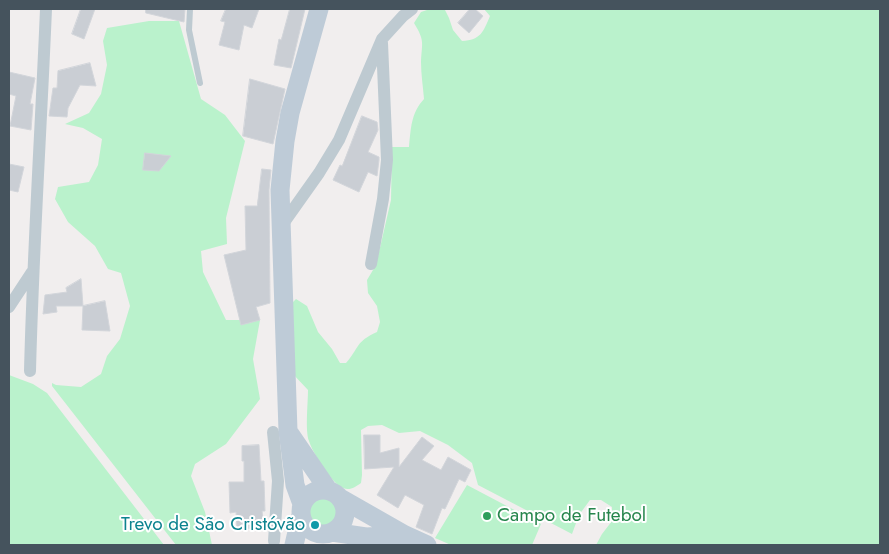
<!DOCTYPE html>
<meta charset="utf-8">
<style>
body{margin:0}
#map{position:relative;width:889px;height:554px;overflow:hidden;background:#f1eeee;font-family:Jost,sans-serif}
canvas{display:block}
.frame{position:absolute;inset:0;border:10px solid #45535d;pointer-events:none}
</style>
<div id="map">
<canvas width="889" height="554"></canvas>
<div class="frame"></div>
</div>
<script>
const c = document.querySelector('canvas').getContext('2d');
c.lineJoin = 'round';
function paint(path, color) {
  c.fillStyle = color;
  c.fill(path, 'evenodd');
}
function strokePath(path, color, width, dash) {
  c.strokeStyle = color;
  c.lineWidth = width;
  c.lineCap = dash ? 'butt' : 'round';
  c.setLineDash(dash || []);
  c.stroke(path);
}
function write(font, color, halo, rows, align = 'center') {
  c.font = font + ' Jost,sans-serif';
  c.lineWidth = 4;
  c.setLineDash([]);
  c.textBaseline = 'middle';
  c.strokeStyle = halo;
  c.fillStyle = color;
  for (const [text, x, y, turn = 0] of rows) {
    c.save();
    c.translate(x, y);
    c.rotate((+turn || 0) * Math.PI / 180);
    c.textAlign = isNaN(turn) ? turn : align;
    if (halo) c.strokeText(text, 0, 0);
    c.fillText(text, 0, 0);
    c.restore();
  }
}
paint(new Path2D(`
 M 430,9 L 445,10 L 449,18 L 453,30 L 462,41 C 481,40 483,32 490,16 L 484,9 L 880,9 L 880,545 L 596,545 L 602,534 L 612,521 L 612,507 L 601,500 L 590,500 L 579,515 L 572,534 L 478,485 L 472,463 L 448,445 L 420,431 L 399,433 L 382,425 L 368,426 L 361,430 L 362,475 L 361,483 C 355,487 350,491 343,488 C 333,485 312,452 309,441 C 305,431 308,403 308,390 L 292,373 L 291,304 L 296,299 L 307,306 L 318,332 L 332,349 L 340,363 L 346,363 C 360,347 355,342 377,332 L 380,322 L 377,306 L 368,293 L 367,280 L 376,265 L 391,200 L 392,147 L 409,147 C 411,128 411,113 424,99 C 423,87 421,74 421,62 C 422,42 425,41 414,23 L 421,12 Z
 M 149,21 L 179,21 L 201,99 L 225,115 L 245,141 L 226,218 L 227,244 L 201,251 L 203,272 L 226,320 L 260,320 L 253,359 L 260,399 L 226,444 L 195,464 L 191,476 L 205,512 L 212,545 L 176,545 L 52,386 L 52,383 L 56,385 L 81,387 L 101,374 L 107,356 L 120,339 L 130,306 L 121,273 L 108,269 L 95,246 L 68,222 L 55,199 L 58,187 L 89,182 L 98,165 L 102,139 L 83,128 L 65,124 L 89,113 L 101,94 L 107,65 L 103,41 L 107,28 Z
 M 9,375 L 33,384 L 47,393 L 164,545 L 9,545 Z
 M 467,485 L 541,524 L 532,545 L 451,545 L 435,538 Z
 M308 512a15 15 0 1 1 30 0a15 15 0 1 1-30 0Z`), '#baf2cc');
const building = new Path2D(`
 M 81,9 L 95,9 L 84,39 L 72,34 Z
 M 146,9 L 185,9 L 184,22 L 146,13 Z
 M 226,9 L 259,9 L 252,28 L 244,25 L 239,50 L 219,45 L 225,22 L 221,21 Z
 M 290,9 L 305,9 L 291,68 L 274,65 L 279,39 L 281,40 Z
 M 470,9 L 475,9 L 483,16 L 469,33 L 458,23 Z
 M 90,63 L 96,86 L 80,85 L 68,108 L 67,117 L 49,116 L 53,88 L 57,88 L 58,71 Z
 M 9,72 L 35,78 L 30,104 L 33,104 L 31,130 L 10,126 L 16,96 L 9,94 Z
 M 250,79 L 285,89 L 273,144 L 243,136 Z
 M 362,116 L 377,122 L 378,130 L 368,152 L 379,157 L 379,160 L 377,176 L 368,172 L 359,192 L 333,180 L 340,165 L 342,166 Z
 M 145,153 L 171,156 L 159,171 L 143,170 Z
 M 9,164 L 24,167 L 18,192 L 9,190 Z
 M 262,169 L 271,170 L 269,190 L 270,303 L 256,307 L 260,320 L 241,325 L 224,255 L 246,250 L 245,206 L 257,206 Z
 M 81,279 L 83,306 L 56,306 L 57,312 L 43,314 L 45,295 L 67,292 L 66,288 Z
 M 105,301 L 110,331 L 82,330 L 83,306 Z
 M 364,435 L 380,435 L 380,453 L 399,448 L 399,467 L 422,437 L 434,446 L 422,460 L 441,470 L 448,457 L 471,470 L 465,482 L 459,479 L 445,509 L 442,508 L 432,534 L 416,527 L 424,505 L 405,495 L 398,508 L 377,495 L 394,467 L 365,469 Z
 M 259,445 L 261,481 L 264,481 L 265,511 L 262,511 L 264,527 L 237,530 L 236,512 L 230,513 L 229,482 L 244,482 L 244,461 L 242,461 L 242,446 Z`);
paint(building, '#caced4');
strokePath(building, '#d2d5da', 1);
strokePath(new Path2D(`
 M 190,9 L 189,30 L 200,83`), '#becad1', 6);
strokePath(new Path2D(`
 M 280,228 L 319,173 L 339,140 L 382,39 L 403,16 L 412,9
 M 371,264 L 383,199 L 387,160 L 382,43
 M 9,307 L 32,272
 M 30,371 C 33,250 41,129 46,9
 M 273,432 L 278,481 L 274,541`), '#becad1', 12);
strokePath(new Path2D(`
 M 290,434 L 329,491
 M301 512a22 22 0 1 1 44 0a22 22 0 1 1-44 0Z
 M 340,498 L 405,535 L 427,545
 M 302,504 L 295,485 L 288,431 L 280,190 L 285,141 L 290,113 L 319,9
 M 332,532 L 366,537 L 405,535
 M 294,545 L 301,515`), '#becbd7', 19);
for (const [x, y, r, color] of [
 [487,516,5,"#2e9e5b"],
 [315,525,5,"#0f9aa8"]
]) {
  const dot = new Path2D();
  dot.arc(x, y, r, 0, 2 * Math.PI);
  c.fillStyle = color;
  c.fill(dot);
  strokePath(dot, '#fff', 2);
}
write('19px', '#27864d', '#fff', [
 ["Campo de Futebol",497,516]
], 'left');
write('19px', '#0d838f', '#fff', [
 ["Trevo de São Cristóvão",305,525]
], 'right');
</script>
